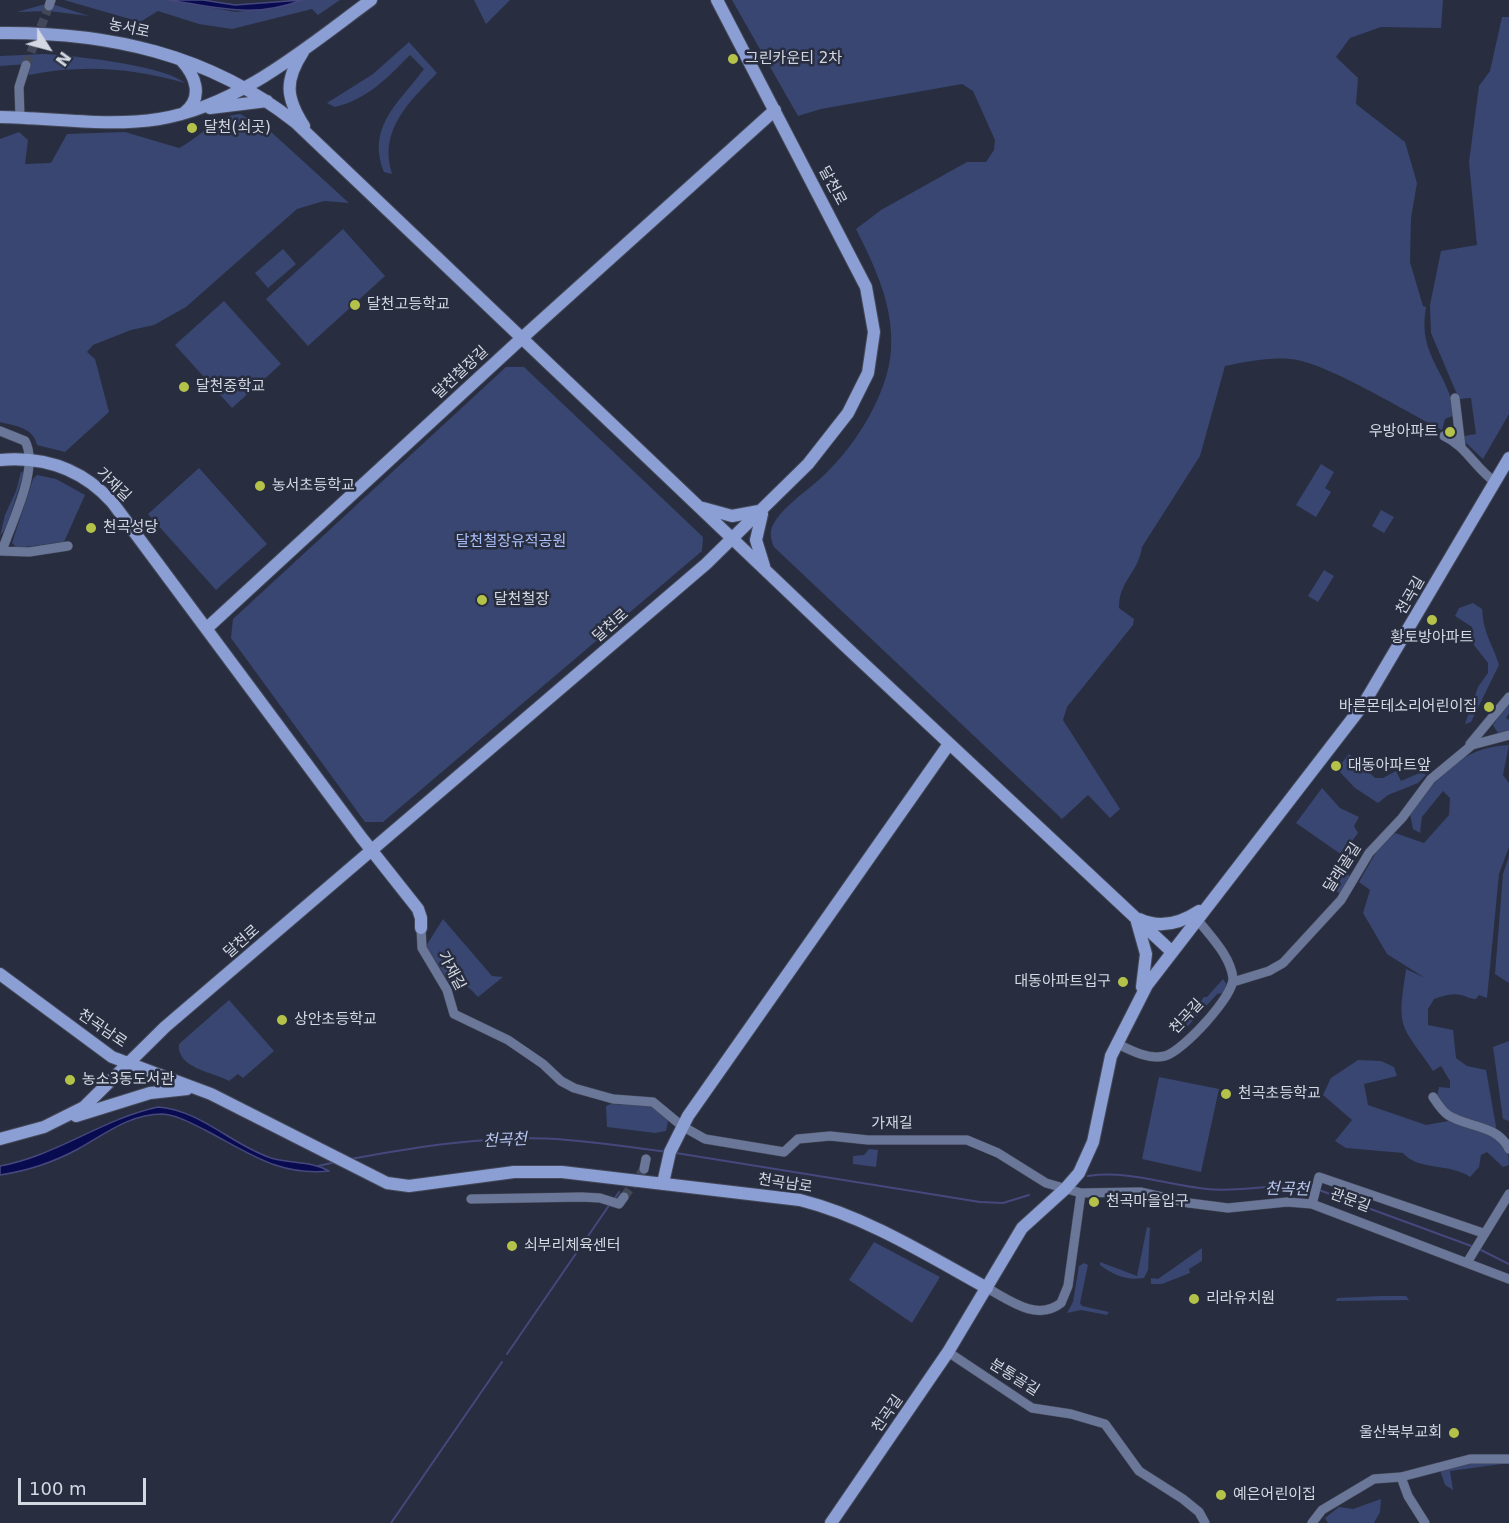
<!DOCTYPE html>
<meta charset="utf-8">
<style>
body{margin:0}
#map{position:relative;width:1509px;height:1523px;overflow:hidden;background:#282e3f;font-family:"DejaVu Sans",sans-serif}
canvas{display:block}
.north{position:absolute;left:18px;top:18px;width:60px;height:60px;-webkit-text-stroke:4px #282e3f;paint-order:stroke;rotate:126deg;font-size:16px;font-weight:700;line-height:24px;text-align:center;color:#d4d8e3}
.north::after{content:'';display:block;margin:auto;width:21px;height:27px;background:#d4d8e3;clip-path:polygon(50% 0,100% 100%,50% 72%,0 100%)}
.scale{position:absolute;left:18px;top:1478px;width:128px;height:27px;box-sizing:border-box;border:3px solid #d4d8e3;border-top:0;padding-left:8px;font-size:18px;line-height:21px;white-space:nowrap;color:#d4d8e3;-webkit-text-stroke:4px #282e3f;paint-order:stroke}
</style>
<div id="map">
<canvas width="1509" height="1523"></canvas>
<div class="north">N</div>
<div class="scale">100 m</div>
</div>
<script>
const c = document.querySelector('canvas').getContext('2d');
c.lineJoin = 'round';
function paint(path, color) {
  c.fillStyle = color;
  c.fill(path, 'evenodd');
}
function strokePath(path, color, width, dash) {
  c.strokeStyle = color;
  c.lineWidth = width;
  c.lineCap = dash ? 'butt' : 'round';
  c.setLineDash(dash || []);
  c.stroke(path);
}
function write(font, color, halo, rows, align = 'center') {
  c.font = font + ' "DejaVu Sans","Noto Sans KR",sans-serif';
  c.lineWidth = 5;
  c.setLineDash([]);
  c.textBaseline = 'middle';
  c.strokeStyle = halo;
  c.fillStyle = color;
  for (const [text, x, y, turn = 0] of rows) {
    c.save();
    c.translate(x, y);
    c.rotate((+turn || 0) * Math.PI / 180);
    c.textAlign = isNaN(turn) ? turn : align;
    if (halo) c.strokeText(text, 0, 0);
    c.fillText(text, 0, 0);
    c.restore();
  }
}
paint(new Path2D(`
 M 64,0 L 168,0 L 236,12 L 283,6 L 302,0 L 340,0 L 318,15 L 312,9 L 232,29 L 199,24 L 158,11 L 140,22 Z
 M 474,0 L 510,0 L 486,24 Z
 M 732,0 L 1443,0 L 1441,28 L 1381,27 L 1350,38 L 1336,57 L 1358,78 L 1356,104 L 1405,142 L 1417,183 L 1411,218 L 1410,262 L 1423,306 L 1426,307 C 1417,356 1448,371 1455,415 L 1445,419 L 1442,430 C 1408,413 1324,361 1290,359 C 1268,357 1246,362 1225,366 L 1200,456 L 1142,547 C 1138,574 1119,580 1119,608 L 1134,619 L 1133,625 L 1067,707 L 1063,720 L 1120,809 L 1110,818 L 1088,795 L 1062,819 L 774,547 C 771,540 769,532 773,525 C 783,506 806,492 822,477 C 854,448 888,395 891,350 C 894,306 875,267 856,229 L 881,210 L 967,162 L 986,162 L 994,150 L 995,140 L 973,91 L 962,84 L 821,109 L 798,116 Z
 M 42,5 L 55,5 L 89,16 L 49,11 L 17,12 Z
 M 1502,17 L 1509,17 L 1509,414 L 1483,459 L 1465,442 L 1464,436 L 1476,434 L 1471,398 L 1459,399 L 1431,333 L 1430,305 L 1441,251 L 1477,245 L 1469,162 L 1479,86 L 1490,71 Z
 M 409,42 L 437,73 C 409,102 378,131 392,174 L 384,172 C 366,126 400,102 424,69 L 410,55 C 387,78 368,99 335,107 L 327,103 L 373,74 Z
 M 45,54 C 75,56 163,65 185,83 C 133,68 81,64 29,75 L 28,64 L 0,66 L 0,56 Z
 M 240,114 L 269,130 L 349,203 L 324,201 L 297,209 L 186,307 L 154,325 L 131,330 L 93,345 L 87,352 L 95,359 L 109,412 L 65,452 L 37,445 C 33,427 15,426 0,422 L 0,139 L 19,132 L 28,140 L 25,164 L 51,163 L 67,134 L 125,132 L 179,148 C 199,138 218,115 240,114 Z
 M 343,229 L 385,276 L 308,346 L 266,299 Z
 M 283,249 L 296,264 L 268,288 L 255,273 Z
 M 224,301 L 281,364 L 232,408 L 175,345 Z
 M 506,367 L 524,367 L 703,537 L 702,551 L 383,822 L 365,822 L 231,638 L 233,619 Z
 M 1321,464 L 1334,472 L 1325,488 L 1331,492 L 1316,517 L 1296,505 Z
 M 199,468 L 267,544 L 216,590 L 148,514 Z
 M 21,472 L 24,473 L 6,528 L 0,536 L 5,515 L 16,491 Z
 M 37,475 L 56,479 L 85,495 L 64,542 L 17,548 L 12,543 L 33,479 Z
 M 1381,510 L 1394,517 L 1384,533 L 1372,526 Z
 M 1324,570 L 1334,576 L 1318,602 L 1308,596 Z
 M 1473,603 L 1482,609 C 1484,636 1492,642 1499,665 L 1471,722 L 1465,724 L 1478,687 L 1488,673 L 1488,663 L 1474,645 L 1472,627 L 1455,616 L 1459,608 Z
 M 1509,703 L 1509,713 L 1506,718 L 1509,720 L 1509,730 L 1498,733 L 1493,725 Z
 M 1509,745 L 1503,775 L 1509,783 L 1509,847 L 1499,874 L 1487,998 L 1479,995 L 1476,999 C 1469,999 1467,996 1461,995 C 1451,993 1443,996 1434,999 L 1428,1009 L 1428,1025 L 1453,1030 L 1456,1058 L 1467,1066 L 1486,1070 L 1497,1132 L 1448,1112 L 1437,1096 L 1439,1087 L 1450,1088 L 1450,1081 L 1441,1066 L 1433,1071 C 1425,1058 1412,1043 1406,1031 C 1397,1013 1404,988 1406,969 L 1425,978 L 1387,954 L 1363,913 L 1370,890 L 1359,882 L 1379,847 L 1395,833 L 1424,843 L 1449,815 L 1450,798 L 1443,791 L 1422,817 L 1420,833 L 1413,829 L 1410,814 C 1438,777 1458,748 1509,745 Z
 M 1349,754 L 1375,778 L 1383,778 L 1396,771 L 1401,781 L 1422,772 L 1426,775 L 1418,783 L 1388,795 L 1378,803 L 1355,788 L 1337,769 Z
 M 1322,788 L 1340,808 L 1359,817 L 1354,826 L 1358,833 L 1342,855 L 1296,823 Z
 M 1509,856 L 1509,983 L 1495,974 L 1503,874 Z
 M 1339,868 L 1350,876 L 1340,894 L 1331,887 Z
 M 443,919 L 492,976 L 503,977 L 478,997 C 470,988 461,979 449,982 L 426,946 Z
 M 1223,979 L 1227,985 L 1222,993 L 1217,994 L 1188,1026 L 1185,1023 L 1204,997 L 1207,997 Z
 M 229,1000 L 274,1051 L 243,1078 L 238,1074 L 229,1081 C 213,1072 176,1068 179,1044 Z
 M 1509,1041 L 1509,1121 L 1503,1119 L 1493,1047 Z
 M 1358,1060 L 1381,1061 L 1394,1067 L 1397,1076 L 1364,1084 L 1368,1105 L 1426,1125 L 1454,1120 L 1489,1132 L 1508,1151 L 1509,1165 L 1503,1167 L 1487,1152 L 1481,1155 L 1479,1167 L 1470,1177 C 1451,1163 1418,1171 1403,1153 L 1346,1148 L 1335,1141 L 1352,1120 L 1323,1095 L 1331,1078 Z
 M 1159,1077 L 1219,1089 L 1201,1172 L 1142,1159 Z
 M 611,1104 L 655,1106 L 669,1116 L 666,1131 L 655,1133 L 607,1127 L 606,1106 Z
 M 869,1149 L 878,1150 L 876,1167 L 853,1164 L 853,1156 L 864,1155 Z
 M 1147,1227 L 1150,1228 L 1148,1270 L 1144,1278 C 1126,1281 1114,1275 1100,1265 L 1100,1262 L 1137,1276 Z
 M 874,1242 L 940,1277 L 912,1323 L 849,1280 Z
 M 1202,1248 L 1202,1261 L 1189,1269 L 1190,1273 L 1162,1284 L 1151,1284 L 1151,1278 L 1158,1279 Z
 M 1084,1263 L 1088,1265 L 1080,1303 L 1082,1306 L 1109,1312 L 1107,1315 L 1081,1310 L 1067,1313 L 1073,1302 L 1079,1266 Z
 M 1382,1296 L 1406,1296 L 1409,1300 L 1336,1301 L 1337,1298 Z
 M 1466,1463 L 1509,1463 L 1450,1471 L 1453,1490 L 1445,1485 L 1440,1470 Z
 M 1381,1499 L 1380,1512 L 1374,1523 L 1328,1523 L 1325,1518 L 1339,1507 L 1353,1509 Z`), '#384671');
const water = new Path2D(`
 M 168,0 L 203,0 L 235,5 L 302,0 C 253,19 217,7 168,0 Z
 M 158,1107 C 200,1110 232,1145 271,1158 C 291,1164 312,1161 329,1171 C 278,1176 249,1153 205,1130 C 193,1124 177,1115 162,1114 C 130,1114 105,1134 78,1149 C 54,1162 27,1171 0,1175 L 0,1166 C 56,1156 102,1119 158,1107 Z`);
paint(water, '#090b51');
strokePath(water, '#46487d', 1.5);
strokePath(new Path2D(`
 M 676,1153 L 980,1202 L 1003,1203 L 1029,1195
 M 351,1159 C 415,1147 492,1135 557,1139 C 594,1142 631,1147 667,1152
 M 318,1166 L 336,1162
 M 1088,1176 C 1129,1170 1167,1185 1207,1189 C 1243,1193 1278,1181 1313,1189
 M 1319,1190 L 1474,1247
 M 615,1198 L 619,1192
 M 1479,1249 L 1509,1264
 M 507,1354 L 610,1204
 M 391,1523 L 502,1362`), '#46487d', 2);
strokePath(new Path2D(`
 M 26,65 L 49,6
 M 624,1197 L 644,1169`), '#424858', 9, [9, 4.5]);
const street = new Path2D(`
 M 49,6 L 51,0
 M 20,117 L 19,87 L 26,65
 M 1455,398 L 1461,447
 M 0,431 L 25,441 C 40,468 11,523 2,551
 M 1444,436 C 1465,445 1476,469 1495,482
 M 0,551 L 29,552 L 68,546
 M 1470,744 L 1509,697
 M 421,928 L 422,948 L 447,990 L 454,1014 L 508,1040 L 543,1064 L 561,1081 L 574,1088 L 613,1099 L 653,1102 L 682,1126 L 705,1139 L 784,1152 L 798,1139 L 830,1136 L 868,1140 L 967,1140 L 998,1153 L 1046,1183 L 1081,1193 L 1140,1192 L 1189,1203 L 1228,1208 L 1287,1202 L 1312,1204 L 1509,1279
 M 1233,982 L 1269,971 L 1283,963 L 1341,900 L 1369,853 L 1402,818 L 1431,779 L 1472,745 L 1509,735
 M 1116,1043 C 1130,1050 1148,1060 1165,1056 C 1183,1051 1234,996 1233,978 C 1230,955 1210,936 1197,919
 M 1433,1097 C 1437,1103 1442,1111 1448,1115 C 1468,1128 1497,1124 1509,1149
 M 644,1169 L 646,1159
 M 471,1199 L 582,1197 L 600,1198 L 619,1204 L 624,1197
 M 1312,1204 L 1319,1177 L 1483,1233
 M 1468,1261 L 1509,1194
 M 987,1288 C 1009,1300 1037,1322 1061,1303 L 1068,1286 L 1081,1193
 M 948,1352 L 1032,1408 L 1071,1414 L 1105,1424 L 1139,1471 L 1183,1499 L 1199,1512 L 1205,1523
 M 1401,1477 L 1408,1496 L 1425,1523
 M 1312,1523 L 1322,1510 L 1374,1479 L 1401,1477 L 1470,1459 L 1509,1459`);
const secondary = new Path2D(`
 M 0,33 C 108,32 209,54 295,122 L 845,646 L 1171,951
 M 303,52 C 284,81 286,98 304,126
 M 181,60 C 195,75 204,97 185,112
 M 210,108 L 267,101
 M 0,117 C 53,118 107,127 159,119 C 239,106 308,46 371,0
 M 0,460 C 44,456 82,469 112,502 L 361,837 L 418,909 L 421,918 L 421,928
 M 703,508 L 732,516 L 759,511
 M 762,514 L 756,540 L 764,566
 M 207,628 L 522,338 L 775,110
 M 1139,919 C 1160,929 1181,923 1199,911
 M 1137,922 L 1146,954 L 1142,987
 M 0,974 L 112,1057 L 211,1094 L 387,1183 L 409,1186 L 514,1172 L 562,1172 L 800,1200 C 867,1217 927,1255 987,1288
 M 76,1116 L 150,1093 L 187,1089
 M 0,1139 L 44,1127 L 84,1107 L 165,1027 L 706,564 L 808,464 L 848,413 L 868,373 L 874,332 L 866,287 L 717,0
 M 663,1183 L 670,1152 L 688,1116 L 949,744
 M 831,1523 L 948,1352 L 1022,1228 L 1065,1189 L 1079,1173 L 1093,1142 L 1111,1056 L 1147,985 L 1363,705 L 1509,458`);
strokePath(street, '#444959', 10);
strokePath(secondary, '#444959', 14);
strokePath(street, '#6b7798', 9);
strokePath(secondary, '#8c9fd5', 12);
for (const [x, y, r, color] of [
 [733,59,6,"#b5c24a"],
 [192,128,6,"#b5c24a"],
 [355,305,6,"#b5c24a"],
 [184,387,6,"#b5c24a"],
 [1450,432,6,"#b5c24a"],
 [260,486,6,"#b5c24a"],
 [91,528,6,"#b5c24a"],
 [482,600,6,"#b5c24a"],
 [1432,620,6,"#b5c24a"],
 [1489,707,6,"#b5c24a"],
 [1336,766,6,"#b5c24a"],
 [1123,982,6,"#b5c24a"],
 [282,1020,6,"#b5c24a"],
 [70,1080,6,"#b5c24a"],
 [1226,1094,6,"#b5c24a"],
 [1094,1202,6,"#b5c24a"],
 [512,1246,6,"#b5c24a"],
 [1194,1299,6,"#b5c24a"],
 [1454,1433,6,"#b5c24a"],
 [1221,1495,6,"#b5c24a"]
]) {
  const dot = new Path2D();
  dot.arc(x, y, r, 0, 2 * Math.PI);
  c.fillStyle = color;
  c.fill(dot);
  strokePath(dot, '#282e3f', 2);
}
write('15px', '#d4d8e3', '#282e3f', [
 ["농서로",129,29,12],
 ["달천로",832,186,62],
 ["달천철장길",461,373,-43],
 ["가재길",113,485,44],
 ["천곡길",1411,596,-60],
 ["달천로",611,626,-41],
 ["달래골길",1343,868,-57],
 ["달천로",242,942,-41],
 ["가재길",451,971,62],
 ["천곡길",1187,1017,-47],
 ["천곡남로",102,1029,34],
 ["가재길",892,1124,-1],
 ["천곡남로",785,1184,9],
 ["관문길",1350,1201,20],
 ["분통골길",1014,1378,32],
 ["천곡길",888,1414,-55]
]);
write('15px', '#d4d8e3', '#282e3f', [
 ["그린카운티 2차",745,59],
 ["달천(쇠곳)",204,128],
 ["달천고등학교",367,305],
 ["달천중학교",196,387],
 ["우방아파트",1438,432,"right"],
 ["농서초등학교",272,486],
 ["천곡성당",103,528],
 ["달천철장",494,600],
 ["황토방아파트",1432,638,"center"],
 ["바른몬테소리어린이집",1477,707,"right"],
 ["대동아파트앞",1348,766],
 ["대동아파트입구",1111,982,"right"],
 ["상안초등학교",294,1020],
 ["농소3동도서관",82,1080],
 ["천곡초등학교",1238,1094],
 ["천곡마을입구",1106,1202],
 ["쇠부리체육센터",524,1246],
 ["리라유치원",1206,1299],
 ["울산북부교회",1442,1433,"right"],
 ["예은어린이집",1233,1495]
], 'left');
write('15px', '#aabffd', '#282e3f', [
 ["달천철장유적공원",511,542]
]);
write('italic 16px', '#b7c6ef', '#282e3f', [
 ["천곡천",505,1141,-3],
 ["천곡천",1287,1190,1]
]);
</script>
